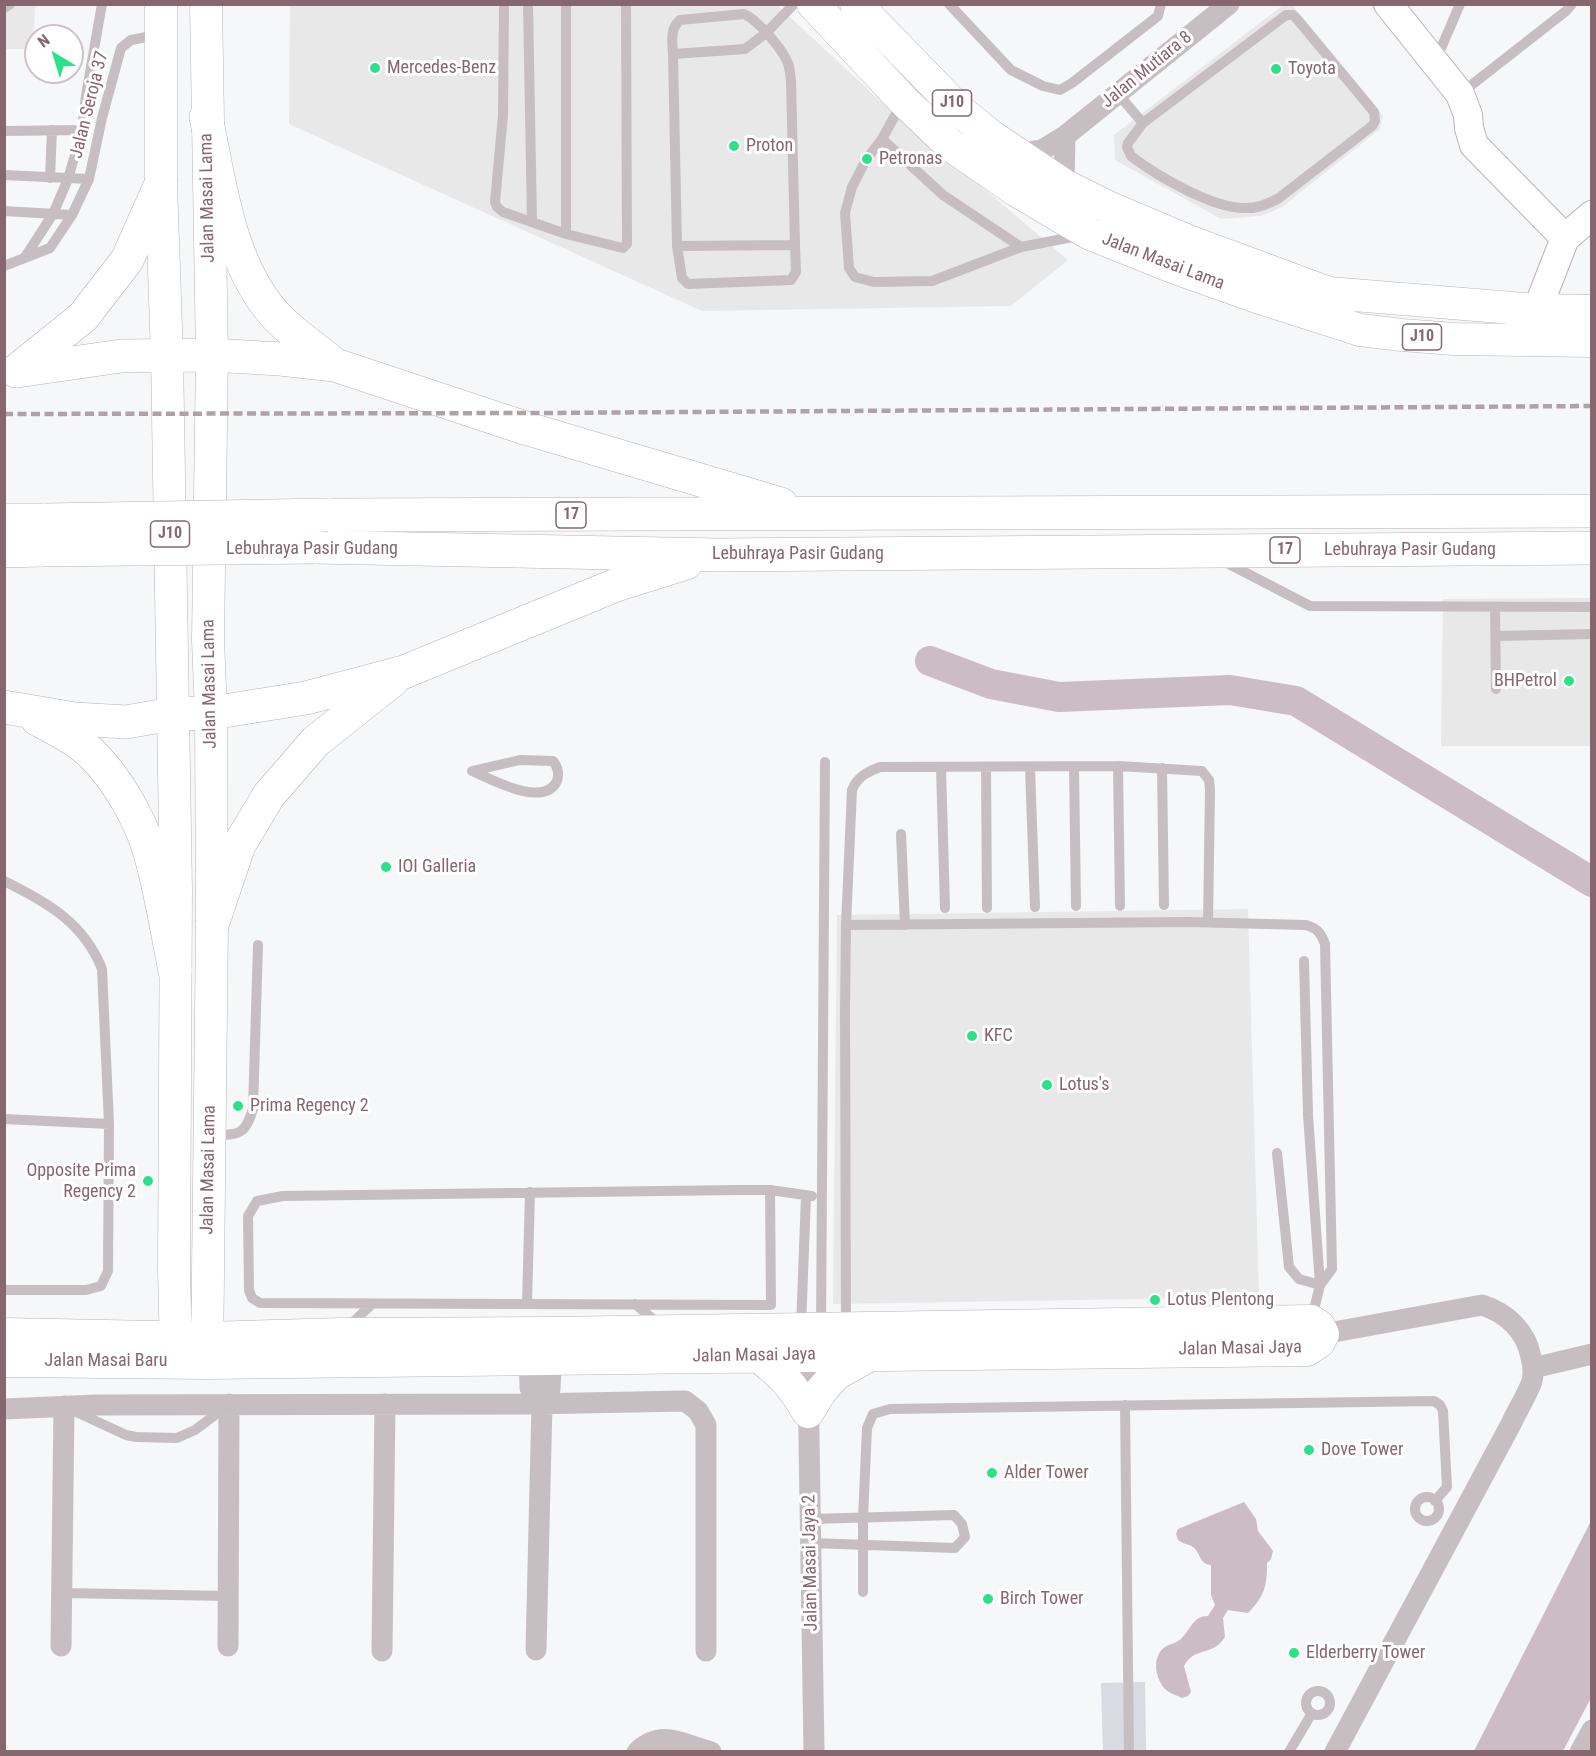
<!DOCTYPE html>
<style>
body{margin:0}
#map{position:relative;width:1596px;height:1756px;overflow:hidden;background:#f5f7f8;font-family:"Roboto Condensed",sans-serif}
canvas{display:block}
.frame{position:absolute;inset:0;border:6px solid #866770;pointer-events:none}
.north{position:absolute;left:24px;top:24px;width:60px;height:60px;box-sizing:border-box;background:#fff;border:2px solid #cfc2c6;border-radius:50%;rotate:322deg;font-size:16px;font-weight:700;line-height:24px;text-align:center;color:#866770}
.north::after{content:'';display:block;margin:auto;width:21px;height:27px;background:#2be288;clip-path:polygon(50% 0,100% 100%,50% 72%,0 100%)}
</style>
<div id="map">
<canvas width="1596" height="1756"></canvas>
<div class="frame"></div>
<div class="north">N</div>
</div>
<script>
const c = document.querySelector('canvas').getContext('2d');
c.lineJoin = 'round';
function paint(path, color) {
  c.fillStyle = color;
  c.fill(path, 'evenodd');
}
function strokePath(path, color, width, dash) {
  c.strokeStyle = color;
  c.lineWidth = width;
  c.lineCap = dash ? 'butt' : 'round';
  c.setLineDash(dash || []);
  c.stroke(path);
}
function write(font, color, halo, rows, align = 'center') {
  c.font = font + ' "Roboto Condensed",sans-serif';
  c.lineWidth = 6;
  c.setLineDash([]);
  c.textBaseline = 'middle';
  c.strokeStyle = halo;
  c.fillStyle = color;
  for (const [text, x, y, turn = 0] of rows) {
    c.save();
    c.translate(x, y);
    c.rotate((+turn || 0) * Math.PI / 180);
    c.textAlign = isNaN(turn) ? turn : align;
    if (halo) c.strokeText(text, 0, 0);
    c.fillText(text, 0, 0);
    c.restore();
  }
}
paint(new Path2D(`
 M 4,5 L 39,5 L 35,8 L 33,49 L 5,49 Z
 M 290,5 L 777,5 L 875,96 L 1068,260 L 1011,306 L 702,311 L 289,124 Z
 M 1283,5 L 1292,5 L 1383,116 L 1380,129 L 1282,207 L 1261,216 L 1221,219 L 1115,160 L 1114,135 Z
 M 1591,598 L 1591,746 L 1441,746 L 1443,599 Z
 M 1248,909 L 1259,1297 L 833,1304 L 837,915 Z`), '#e8e8e9');
paint(new Path2D(`
 M 1145,1682 L 1146,1751 L 1103,1751 L 1101,1683 Z`), '#d9dae2');
paint(new Path2D(`
 M 1244,1502 L 1256,1519 L 1258,1531 L 1273,1551 L 1271,1559 L 1267,1563 C 1267,1585 1265,1596 1248,1613 L 1228,1610 L 1223,1618 L 1225,1637 C 1211,1658 1196,1645 1184,1666 L 1191,1692 L 1188,1696 L 1182,1698 C 1178,1696 1172,1694 1169,1692 C 1156,1684 1150,1657 1165,1647 C 1170,1644 1177,1643 1181,1639 C 1191,1629 1193,1616 1208,1616 L 1215,1605 L 1211,1595 L 1211,1565 C 1199,1564 1201,1553 1193,1547 C 1189,1544 1183,1544 1178,1540 L 1176,1534 L 1178,1529 Z
 M 1591,1521 L 1591,1698 L 1563,1751 L 1474,1751 Z`), '#ccbcc3');
strokePath(new Path2D(`
 M 930,661 L 991,684 L 1059,697 L 1230,690 L 1296,701 L 1592,882`), '#ccbcc3', 30);
const secondary = new Path2D(`
 M 1388,4 L 1460,94 L 1468,115 L 1469,128 L 1474,145 L 1565,238
 M 1537,310 L 1565,238 L 1592,215`);
const primary = new Path2D(`
 M 161,4 L 161,184 L 167,355 L 176,890 L 174,1268 L 176,1356
 M 206,4 L 212,355 L 208,640 L 211,713 L 212,925 L 207,1359
 M 813,4 L 903,100 L 949,144 L 1017,191 L 1090,234 L 1175,268 L 1257,297 L 1360,330 L 1402,335 L 1454,339 L 1592,341
 M 856,4 L 960,111 L 991,136 L 1064,185 L 1110,208 L 1191,242 L 1329,293 L 1537,310 L 1592,311
 M 4,1334 L 207,1338 L 340,1334 L 552,1333 L 1311,1321 L 1319,1326 L 1323,1334 L 1319,1342 L 1307,1350 L 207,1363 L 4,1361
 M 758,1356 C 783,1375 792,1385 808,1412 L 821,1391 L 836,1374 L 870,1355`);
const highway = new Path2D(`
 M 206,117 C 220,183 229,267 278,318 C 295,335 316,349 335,365
 M 16,371 L 83,317 L 127,260 L 161,184
 M 17,371 L 121,356 L 212,355 L 280,359 L 335,365 L 525,428 L 781,504
 M 328,515 L 1592,511
 M 4,520 L 46,520
 M 315,547 L 717,555 L 1592,548
 M 4,551 L 42,550
 M 4,707 L 75,719 L 126,722 L 172,714 L 211,713 L 306,698 L 404,672 L 616,585 L 686,563
 M 37,719 C 57,730 79,740 95,757 C 118,781 141,820 150,853 C 161,891 167,932 175,971
 M 212,925 L 239,845 L 269,795 L 316,741 L 393,680`);
strokePath(secondary, '#bdb3b6', 30);
strokePath(primary, '#bbb2b5', 33);
strokePath(highway, '#bab2b4', 34);
strokePath(new Path2D(`
 M 504,4 L 503,115 L 495,202 L 497,207 L 503,212 L 566,234 L 623,248 L 627,244 L 626,4
 M 528,4 L 532,221
 M 566,4 L 566,234
 M 949,4 L 1011,70 L 1043,86 L 1060,90 L 1072,83 L 1158,16 L 1161,4
 M 4,8 L 10,4
 M 1286,15 L 1293,15 L 1297,19 L 1374,112 L 1375,121 L 1372,126 L 1279,198 C 1268,204 1257,209 1244,208 C 1212,208 1157,176 1131,156 L 1127,147 L 1128,143 L 1143,123 Z
 M 673,54 L 677,246 L 795,245 L 791,81 C 790,74 790,67 787,61 C 781,48 758,20 744,14 L 680,20 C 670,28 672,42 673,54 L 745,49 L 766,33 L 794,4
 M 1434,57 L 1439,53 L 1460,4
 M 1118,94 L 1143,123
 M 1460,94 L 1566,11 L 1572,4
 M 902,103 L 882,139 L 943,195 L 1021,247 L 1078,236
 M 4,131 L 82,130
 M 882,139 L 866,160 L 852,187 L 845,213 L 849,268 L 855,277 L 874,282 L 932,281 L 1021,247
 M 4,175 L 89,179
 M 50,178 L 52,130
 M 4,211 L 72,215
 M 677,246 L 682,278 L 688,284 L 791,280 L 796,272 L 795,245
 M 25,257 L 53,214 L 68,179 L 82,130 L 86,95 L 102,4
 M 4,266 L 50,248 L 72,215 L 89,179 L 102,118 L 121,48 L 131,40 L 157,35
 M 1225,562 L 1310,606 L 1592,607
 M 1495,607 L 1496,689
 M 1496,636 L 1592,634
 M 520,760 L 553,761 C 558,767 560,776 556,783 C 541,807 491,779 472,771 Z
 M 1118,766 L 1120,906
 M 1074,767 L 1076,906
 M 941,768 L 945,908
 M 986,768 L 987,908
 M 1030,768 L 1035,907
 M 1162,768 L 1164,905
 M 901,834 L 905,925
 M 4,881 C 47,902 84,923 102,969 L 109,1124 L 108,1271 L 101,1286 L 86,1290 L 4,1290
 M 846,925 L 1188,922 L 1306,925 C 1317,928 1321,933 1325,944 L 1332,1269 L 1320,1285 L 1299,1279 L 1289,1267 L 1277,1153
 M 1304,961 L 1308,1115 L 1320,1285 L 1312,1318
 M 4,1119 L 109,1124
 M 213,1135 C 239,1135 245,1135 253,1109 L 258,945
 M 738,1190 L 770,1190 L 771,1305 L 260,1303 L 252,1298 L 249,1290 L 248,1216 L 257,1201 L 283,1196 Z
 M 770,1190 L 812,1196
 M 527,1304 L 530,1192
 M 635,1304 L 660,1325
 M 821,1325 L 825,762
 M 846,1325 L 845,1009 L 846,925 L 852,790 C 857,777 867,772 880,767 L 1118,766 L 1202,771 L 1209,780 L 1210,790 L 1208,922
 M 347,1328 L 372,1304
 M 801,1328 L 806,1196
 M 1125,1405 L 1129,1752
 M 72,1410 L 126,1435 L 136,1437 L 177,1438 L 195,1430 L 227,1406
 M1415 1509a12 12 0 1 1 24 0a12 12 0 1 1-24 0Z
 M 810,1519 L 954,1515 L 962,1524 L 965,1537 L 955,1548 L 810,1543
 M 863,1592 L 863,1518 L 867,1428 L 873,1414 L 890,1409 L 1434,1401 L 1440,1405 L 1443,1411 L 1447,1487 L 1435,1501
 M 62,1593 L 228,1596
 M1306 1703a12 12 0 1 1 24 0a12 12 0 1 1-24 0Z
 M 1289,1752 L 1312,1713`), '#c7bec1', 10);
strokePath(new Path2D(`
 M 1016,154 L 1042,150 L 1065,136 L 1229,4
 M 1064,185 L 1065,136
 M 1323,1334 L 1482,1305 C 1507,1313 1526,1331 1531,1357 C 1533,1365 1534,1373 1532,1381 C 1527,1396 1517,1410 1511,1424 L 1335,1752
 M 800,1346 L 800,1355 L 808,1375 L 814,1752
 M 529,1348 L 530,1388 L 542,1404
 M 1533,1368 L 1592,1354
 M 4,1409 L 96,1405 L 530,1404 L 685,1401 L 698,1411 L 706,1425 L 706,1651
 M 61,1646 L 64,1406
 M 228,1646 L 229,1404
 M 536,1650 L 542,1404 L 550,1389 L 552,1346
 M 382,1651 L 385,1404
 M 637,1752 C 662,1728 683,1745 711,1752
 M 1580,1752 L 1592,1730`), '#c7bec1', 21);
strokePath(secondary, '#fff', 28);
strokePath(primary, '#fff', 32);
strokePath(highway, '#fff', 33);
strokePath(new Path2D(`
 M 4,414 L 539,413 L 1592,406`), '#aea2a5', 4.5, [9, 4.5]);
const highwayBridge = new Path2D(`
 M 46,520 L 328,515
 M 42,550 L 315,547`);
strokePath(highwayBridge, '#bab2b4', 34, []);
strokePath(highwayBridge, '#fff', 33);
for (const [x, y, r, color] of [
 [375,68,6,"#2be288"],
 [1276,69,6,"#2be288"],
 [734,146,6,"#2be288"],
 [867,159,6,"#2be288"],
 [1569,681,6,"#2be288"],
 [386,867,6,"#2be288"],
 [972,1036,6,"#2be288"],
 [1047,1085,6,"#2be288"],
 [238,1106,6,"#2be288"],
 [148,1181,6,"#2be288"],
 [1155,1300,6,"#2be288"],
 [1309,1450,6,"#2be288"],
 [992,1473,6,"#2be288"],
 [988,1599,6,"#2be288"],
 [1294,1653,6,"#2be288"]
]) {
  const dot = new Path2D();
  dot.arc(x, y, r, 0, 2 * Math.PI);
  c.fillStyle = color;
  c.fill(dot);
  strokePath(dot, '#fff', 2);
}
for (const [x, y, w] of [
 [952,103,39],
 [1422,337,39],
 [571,515,30],
 [170,534,39],
 [1285,550,30]
]) {
  const box = new Path2D();
  box.roundRect(x - w / 2, y - 13, w, 26, 4.5);
  c.fillStyle = '#fff';
  c.fill(box);
  strokePath(box, '#866770', 1.5);
}
write('bold 16px', '#866770', null, [
 ["J10",952,103],
 ["J10",1422,337],
 ["17",571,515],
 ["J10",170,534],
 ["17",1285,550]
]);
write('18px', '#866770', '#fff', [
 ["Mercedes-Benz",387,68],
 ["Toyota",1288,69],
 ["Proton",746,146],
 ["Petronas",879,159],
 ["BHPetrol",1557,681,"right"],
 ["IOI Galleria",398,867],
 ["KFC",984,1036],
 ["Lotus's",1059,1085],
 ["Prima Regency 2",250,1106],
 ["Opposite Prima",136,1171,"right"],
 ["Regency 2",136,1192,"right"],
 ["Lotus Plentong",1167,1300],
 ["Dove Tower",1321,1450],
 ["Alder Tower",1004,1473],
 ["Birch Tower",1000,1599],
 ["Elderberry Tower",1306,1653]
], 'left');
write('18px', '#866770', '#fff', [
 ["Jalan Mutiara 8",1147,70,-39],
 ["Jalan Seroja 37",90,105,-76],
 ["Jalan Masai Lama",208,198,-91],
 ["Jalan Masai Lama",1163,262,21],
 ["Lebuhraya Pasir Gudang",312,549],
 ["Lebuhraya Pasir Gudang",1410,550],
 ["Lebuhraya Pasir Gudang",798,554],
 ["Jalan Masai Lama",210,684,-91],
 ["Jalan Masai Lama",209,1170,-89],
 ["Jalan Masai Jaya",1240,1349,-1],
 ["Jalan Masai Jaya",754,1356,-1],
 ["Jalan Masai Baru",106,1361],
 ["Jalan Masai Jaya 2",811,1563,-91]
]);
</script>
